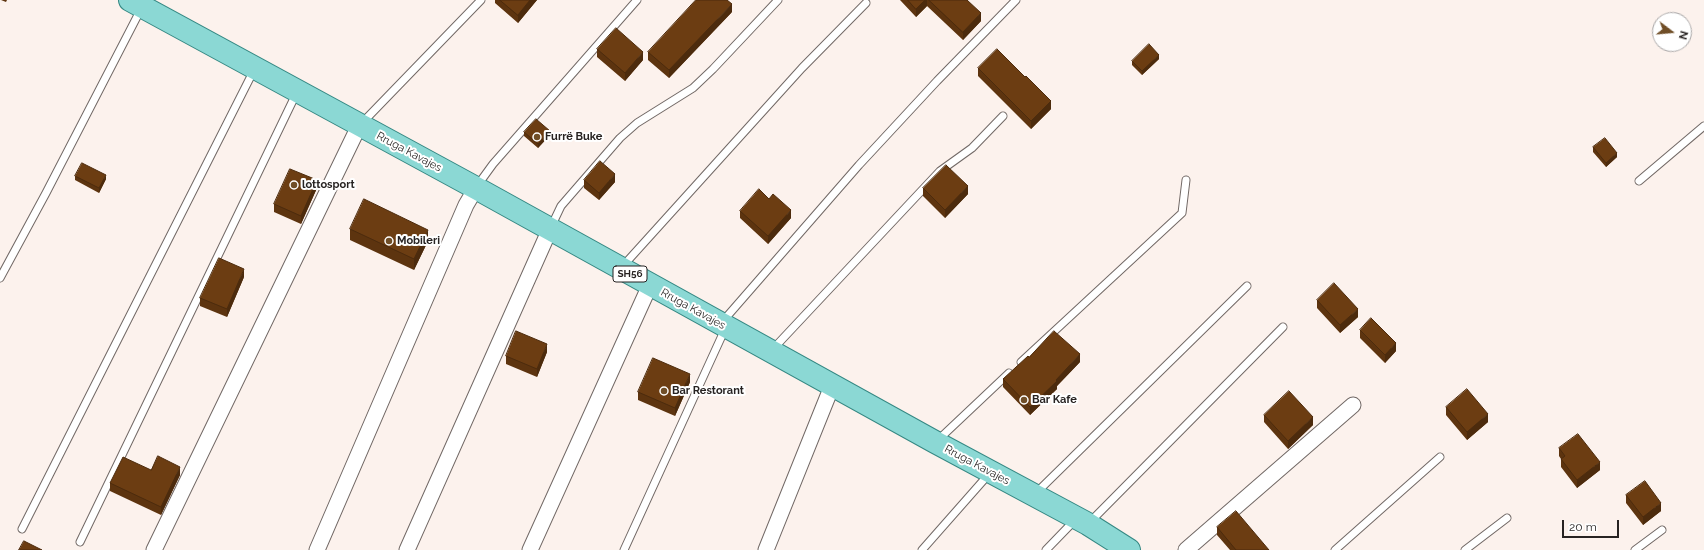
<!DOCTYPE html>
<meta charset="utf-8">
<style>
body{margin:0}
#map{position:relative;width:1704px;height:550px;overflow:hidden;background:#fcf2ed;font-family:Raleway,sans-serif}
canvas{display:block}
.north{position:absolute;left:1652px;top:12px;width:40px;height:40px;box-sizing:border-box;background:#fff;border:1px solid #a9a7a7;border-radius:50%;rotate:106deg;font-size:11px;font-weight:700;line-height:16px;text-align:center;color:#272322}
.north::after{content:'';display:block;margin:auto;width:14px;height:18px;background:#704e27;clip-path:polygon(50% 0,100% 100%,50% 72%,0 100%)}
.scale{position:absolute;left:1562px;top:520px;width:57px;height:18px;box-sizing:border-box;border:2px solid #272322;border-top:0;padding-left:5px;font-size:12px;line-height:14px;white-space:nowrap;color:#272322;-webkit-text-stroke:3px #fff;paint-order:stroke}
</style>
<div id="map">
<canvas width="1704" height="550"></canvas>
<div class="north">N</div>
<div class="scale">20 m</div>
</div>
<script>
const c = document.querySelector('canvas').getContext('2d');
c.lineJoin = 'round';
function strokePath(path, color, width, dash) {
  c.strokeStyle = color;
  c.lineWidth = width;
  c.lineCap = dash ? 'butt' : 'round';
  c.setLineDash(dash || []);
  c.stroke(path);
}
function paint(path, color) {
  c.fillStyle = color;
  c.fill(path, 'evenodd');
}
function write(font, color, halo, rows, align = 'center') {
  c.font = font + ' Raleway,sans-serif';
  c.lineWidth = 4;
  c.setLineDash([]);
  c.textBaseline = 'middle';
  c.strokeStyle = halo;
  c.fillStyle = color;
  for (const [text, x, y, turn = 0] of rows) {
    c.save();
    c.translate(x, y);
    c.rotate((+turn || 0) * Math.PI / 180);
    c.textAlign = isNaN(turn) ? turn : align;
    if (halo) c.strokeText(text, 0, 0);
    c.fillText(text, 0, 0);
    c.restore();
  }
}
const service = new Path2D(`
 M 362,123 L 481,0
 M 1639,181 L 1704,126
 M 477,186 L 493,164 L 637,0
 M 551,227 L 561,206 L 620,138 L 637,123 L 693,88 L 713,69 L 778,0
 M 622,267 L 802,68 L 866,3
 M 0,278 L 46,193 L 141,9
 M 723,321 L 859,165 L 937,81 L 1016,0
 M 773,349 L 940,171 L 972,148 L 1003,116
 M 1021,362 L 1182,213 L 1186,180
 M 938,440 L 1009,373
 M 1035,494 L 1247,286
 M 1089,523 L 1283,327
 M 22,529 L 254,70
 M 80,542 L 297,92
 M 624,550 L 725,329
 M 922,550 L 989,474
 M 1046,550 L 1075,520
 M 1335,550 L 1440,457
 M 1465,550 L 1507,518
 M 1635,550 L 1662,530`);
const minor = new Path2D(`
 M 154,550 L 359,126
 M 317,550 L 466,205 L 476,188
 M 407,550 L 550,229
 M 530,550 L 650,285
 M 766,550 L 832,386
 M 1186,550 L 1353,405`);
const primary = new Path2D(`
 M 130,0 L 476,188 L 935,442 L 1088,524 L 1129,550`);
strokePath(service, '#716865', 9);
strokePath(minor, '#716865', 17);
strokePath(primary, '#358883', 24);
strokePath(service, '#fff', 7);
strokePath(minor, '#fff', 15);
strokePath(primary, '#8bd8d4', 22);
paint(new Path2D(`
 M 1,0 L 7,0 L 6,2 Z
 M 495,0 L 537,0 L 518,23 L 495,3 Z
 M 900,0 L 967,0 L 981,21 L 963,40 L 927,6 L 916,17 Z
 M 732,12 L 669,78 L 648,60 L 648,52 Z
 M 597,49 L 643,60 L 625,81 L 597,57 Z
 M 1159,59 L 1142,75 L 1132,65 L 1132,61 Z
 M 978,68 L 1051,109 L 1031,129 L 978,76 Z
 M 524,132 L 550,135 L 538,148 L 524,136 Z
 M 1593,147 L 1617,157 L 1606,167 L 1593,152 Z
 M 75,176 L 106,179 L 99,193 L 75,180 Z
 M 584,180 L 615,182 L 599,200 L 584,188 Z
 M 317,188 L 301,224 L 274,212 L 274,204 Z
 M 923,188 L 968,194 L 945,218 L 923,196 Z
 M 769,199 L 791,218 L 768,244 L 740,218 L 740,211 Z
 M 350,229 L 428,241 L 414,270 L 350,240 Z
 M 244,277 L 227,317 L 200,306 L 200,298 Z
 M 1317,300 L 1358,317 L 1340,333 L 1317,308 Z
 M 1360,330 L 1396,351 L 1385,363 L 1360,338 Z
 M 547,352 L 537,377 L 506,364 L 506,356 Z
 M 1080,362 L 1057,386 L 1057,389 L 1030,415 L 1003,387 L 1003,379 Z
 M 690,382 L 675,416 L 638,400 L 638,392 Z
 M 1446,407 L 1488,422 L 1467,440 L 1446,415 Z
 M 1264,415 L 1313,425 L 1288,449 L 1264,422 Z
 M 1559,448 L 1600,470 L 1577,488 L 1561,467 L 1561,459 L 1559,456 Z
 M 151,470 L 180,475 L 161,515 L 110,491 L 110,483 Z
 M 1626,495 L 1661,511 L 1643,525 L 1626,503 Z
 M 1217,527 L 1269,550 L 1230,550 L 1217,535 Z`), '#5d340f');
paint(new Path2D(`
 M 530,0 L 537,0 L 518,23 L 518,15 Z
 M 925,0 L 927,0 L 927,6 L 916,17 L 916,9 Z
 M 732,4 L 732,12 L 669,78 L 669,70 Z
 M 981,13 L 981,21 L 963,40 L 963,32 Z
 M 643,52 L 643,60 L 625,81 L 625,73 Z
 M 1159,55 L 1159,59 L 1142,75 L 1142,71 Z
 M 1051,101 L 1051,109 L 1031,129 L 1031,121 Z
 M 550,131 L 550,135 L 538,148 L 538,144 Z
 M 1617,153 L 1617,157 L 1606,167 L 1606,163 Z
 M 615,174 L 615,182 L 599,200 L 599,193 Z
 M 106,175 L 106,179 L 99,193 L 99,188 Z
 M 317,180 L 317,188 L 301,224 L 301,216 Z
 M 968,186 L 968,194 L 945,218 L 945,210 Z
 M 791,210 L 791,218 L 768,244 L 768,236 Z
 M 428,230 L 428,241 L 414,270 L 414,259 Z
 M 244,269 L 244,277 L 227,317 L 227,309 Z
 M 1358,309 L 1358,317 L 1340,333 L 1340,325 Z
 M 1396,343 L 1396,351 L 1385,363 L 1385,355 Z
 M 547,344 L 547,352 L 537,377 L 537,369 Z
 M 1080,354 L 1080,362 L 1057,386 L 1057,389 L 1030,415 L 1030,407 Z
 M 690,374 L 690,382 L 675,416 L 675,408 Z
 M 1488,414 L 1488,422 L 1467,440 L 1467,432 Z
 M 1313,417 L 1313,425 L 1288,449 L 1288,441 Z
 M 1600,462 L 1600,470 L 1577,488 L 1577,480 Z
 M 180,467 L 180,475 L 161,515 L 161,507 Z
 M 1661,503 L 1661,511 L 1643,525 L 1643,517 Z`), '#4c2b0d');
const building = new Path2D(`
 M 500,0 L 530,0 L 518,15 Z
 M 696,0 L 727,0 L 732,4 L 669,70 L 648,52 Z
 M 908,0 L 925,0 L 916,9 Z
 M 929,0 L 967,0 L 981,13 L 963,32 Z
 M 616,28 L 643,52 L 625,73 L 597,49 Z
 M 1149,44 L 1159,55 L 1142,71 L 1132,61 Z
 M 997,49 L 1025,77 L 1026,76 L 1051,101 L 1031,121 L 978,68 Z
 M 536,119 L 550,131 L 538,144 L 524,132 Z
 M 1605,138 L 1617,153 L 1606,163 L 1593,147 Z
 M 600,161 L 615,174 L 599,193 L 584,180 Z
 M 82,163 L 106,175 L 99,188 L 75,176 Z
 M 946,165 L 968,186 L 945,210 L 923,188 Z
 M 290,169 L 317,180 L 301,216 L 274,204 Z
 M 759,189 L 769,199 L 773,194 L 791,210 L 768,236 L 740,211 Z
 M 364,199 L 428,230 L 414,259 L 350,229 Z
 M 219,258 L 244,269 L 227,309 L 200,298 Z
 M 1334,283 L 1358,309 L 1340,325 L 1317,300 Z
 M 1371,318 L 1396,343 L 1385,355 L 1360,330 Z
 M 516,331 L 547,344 L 537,369 L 506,356 Z
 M 1054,331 L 1080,354 L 1056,380 L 1057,381 L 1030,407 L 1003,379 L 1028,356 L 1029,357 Z
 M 653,358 L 690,374 L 675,408 L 638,392 Z
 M 1467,389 L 1488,414 L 1467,432 L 1446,407 Z
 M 1289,391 L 1313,417 L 1288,441 L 1264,415 Z
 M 1578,434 L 1600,462 L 1577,480 L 1561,459 L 1565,456 L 1559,448 Z
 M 158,456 L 180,467 L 161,507 L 110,483 L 123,457 L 151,470 Z
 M 1645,481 L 1661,503 L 1643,517 L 1626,495 Z
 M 1236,511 L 1269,550 L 1236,550 L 1217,527 Z
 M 24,541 L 42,550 L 19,550 Z`);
paint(building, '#6c3d12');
strokePath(building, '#4c2b0d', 1);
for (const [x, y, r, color] of [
 [537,137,4,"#704e27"],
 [294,185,4,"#704e27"],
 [389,241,4,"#704e27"],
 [664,391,4,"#704e27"],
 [1024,400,4,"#704e27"]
]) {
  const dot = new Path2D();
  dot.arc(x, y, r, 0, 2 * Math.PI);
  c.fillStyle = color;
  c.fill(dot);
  strokePath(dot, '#fff', 1.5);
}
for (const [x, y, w] of [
 [630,274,34]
]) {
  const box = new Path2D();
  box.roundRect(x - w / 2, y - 8, w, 16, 3);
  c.fillStyle = '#fff';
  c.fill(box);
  strokePath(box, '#272322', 1);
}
write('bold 10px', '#272322', null, [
 ["SH56",630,274]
]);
write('bold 11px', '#272322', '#fff', [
 ["Furrë Buke",545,137],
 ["lottosport",302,185],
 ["Mobileri",397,241],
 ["Bar Restorant",672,391],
 ["Bar Kafe",1032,400]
], 'left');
write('11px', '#272322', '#fff', [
 ["Rruga Kavajes",409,152,28],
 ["Rruga Kavajes",693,309,29],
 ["Rruga Kavajes",977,465,28]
]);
</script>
